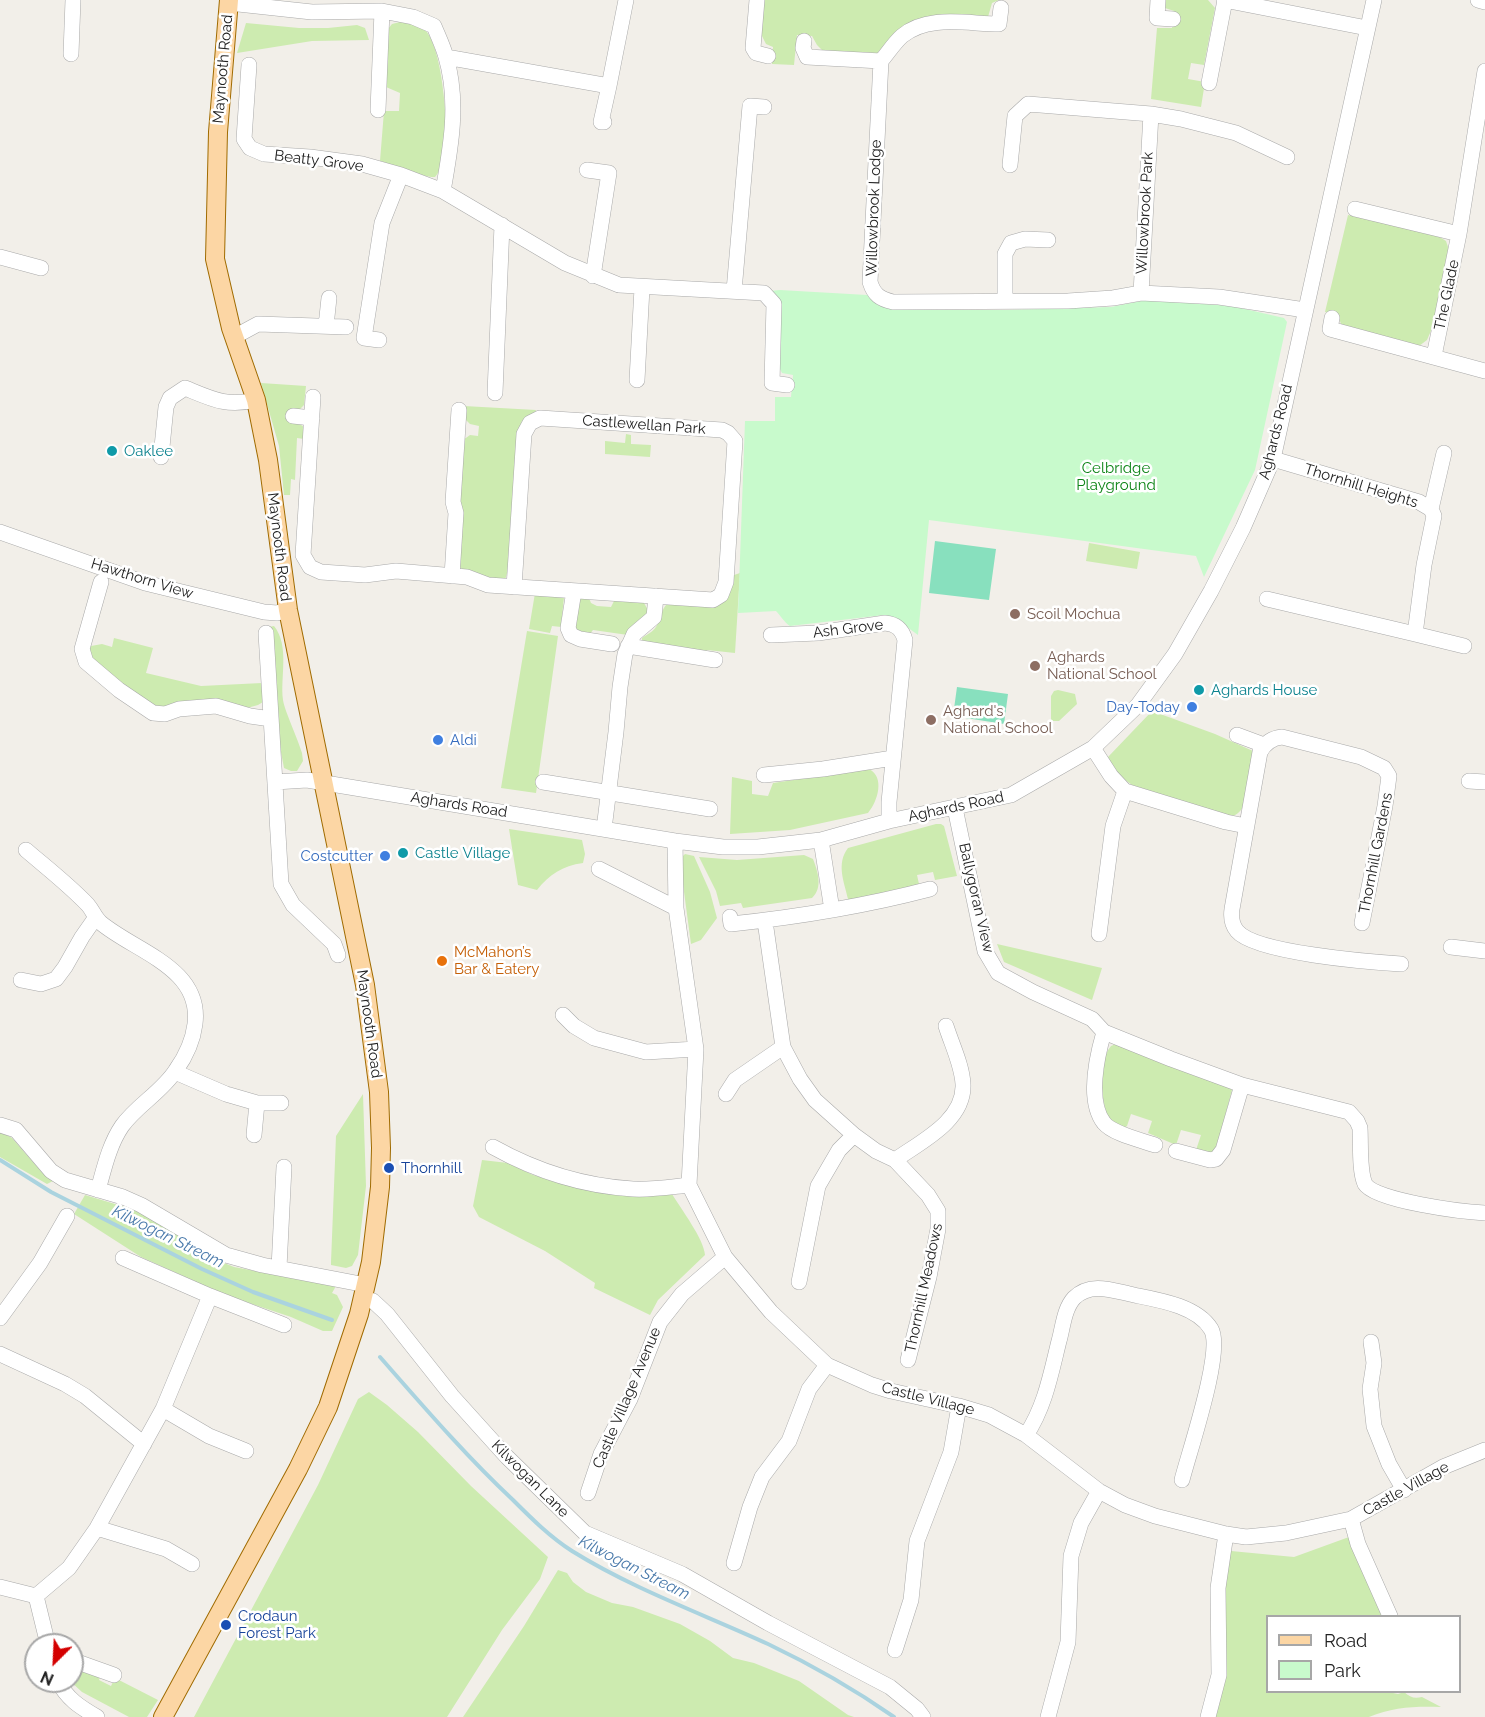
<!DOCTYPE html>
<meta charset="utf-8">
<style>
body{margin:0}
#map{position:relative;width:1485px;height:1717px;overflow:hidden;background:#f2efe9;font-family:Raleway,sans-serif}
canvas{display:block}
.legend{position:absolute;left:1266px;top:1615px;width:195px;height:78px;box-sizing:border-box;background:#fff;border:2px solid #a7a7a7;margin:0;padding:8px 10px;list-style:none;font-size:18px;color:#222}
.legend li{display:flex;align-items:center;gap:12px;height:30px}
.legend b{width:30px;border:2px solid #a7a7a7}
.north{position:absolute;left:24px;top:1633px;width:60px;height:60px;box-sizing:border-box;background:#fff;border:2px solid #a7a7a7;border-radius:50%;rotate:204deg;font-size:16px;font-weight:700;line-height:24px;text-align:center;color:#222}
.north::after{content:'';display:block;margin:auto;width:21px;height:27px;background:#d40000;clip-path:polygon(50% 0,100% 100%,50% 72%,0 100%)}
</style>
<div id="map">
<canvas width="1485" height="1717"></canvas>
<ul class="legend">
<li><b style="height:8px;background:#fcd6a4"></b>Road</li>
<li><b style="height:16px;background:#c8facc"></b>Park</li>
</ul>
<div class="north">N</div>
</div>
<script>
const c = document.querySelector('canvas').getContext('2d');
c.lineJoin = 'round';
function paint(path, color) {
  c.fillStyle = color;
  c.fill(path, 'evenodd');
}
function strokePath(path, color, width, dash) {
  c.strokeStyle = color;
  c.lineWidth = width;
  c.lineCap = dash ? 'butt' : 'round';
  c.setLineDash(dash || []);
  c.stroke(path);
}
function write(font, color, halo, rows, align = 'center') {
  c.font = font + ' Raleway,sans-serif';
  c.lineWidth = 5;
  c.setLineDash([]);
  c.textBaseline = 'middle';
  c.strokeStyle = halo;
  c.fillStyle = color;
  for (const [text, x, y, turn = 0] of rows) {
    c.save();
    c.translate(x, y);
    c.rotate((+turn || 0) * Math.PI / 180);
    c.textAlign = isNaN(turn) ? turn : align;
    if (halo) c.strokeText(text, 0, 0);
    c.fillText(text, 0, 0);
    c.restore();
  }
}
paint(new Path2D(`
 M 764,0 L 999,0 L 992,3 L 988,17 L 899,31 L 877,53 L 823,51 L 817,45 L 812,36 L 797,35 L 794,65 L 772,64 L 773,47 L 766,44 L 761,34 Z
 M 1163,0 L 1208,0 L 1215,8 L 1204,65 L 1191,63 L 1188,79 L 1205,82 L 1201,107 L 1151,99 L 1157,28 L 1172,28 L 1174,11 L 1162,7 Z
 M 404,21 C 410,24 420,26 425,30 C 443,47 449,132 445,156 C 444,164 440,171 435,177 C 425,178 393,165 380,161 L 384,111 L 399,111 L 400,93 L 386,87 L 388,29 L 392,24 Z
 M 246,23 L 299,28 L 328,28 L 357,25 L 365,28 L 369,40 L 312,41 L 237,53 Z
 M 1348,215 L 1438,236 L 1446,241 L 1449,250 L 1433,326 L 1427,340 L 1419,346 L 1345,328 L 1341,324 L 1338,315 L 1325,312 Z
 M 261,383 L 306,386 L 304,405 L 299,410 L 296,421 L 305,428 L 304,439 L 297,438 L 295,480 L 291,479 L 290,495 L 284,495 L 279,446 Z
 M 464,406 L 536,410 L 535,413 L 522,421 L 516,437 L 518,458 L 508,570 L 505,580 C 490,579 469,578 459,566 L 459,504 L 463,440 L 470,435 L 478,436 L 479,426 L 470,424 L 465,419 Z
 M 626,434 L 631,435 L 631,444 L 651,445 L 650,457 L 605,454 L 605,441 L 625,443 Z
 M 1089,543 L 1140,552 L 1137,569 L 1086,561 Z
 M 740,573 L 735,653 L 707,650 L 705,653 L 642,641 L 642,638 C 649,633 655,631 658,623 C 662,616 661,610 667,604 L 723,601 C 732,594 732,586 734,575 Z
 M 535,593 L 564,597 L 561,627 L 552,626 L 550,633 L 529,629 Z
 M 580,598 L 589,598 L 591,603 L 597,606 L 611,607 L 615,599 L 644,603 L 648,610 L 647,616 L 628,635 L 593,630 L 589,635 L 576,630 L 575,622 Z
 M 274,626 C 290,646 280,677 283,700 C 285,712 298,739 302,753 L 303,761 L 297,771 L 291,771 L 284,768 L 280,747 L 276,701 L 274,644 L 273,632 L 269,627 Z
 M 527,631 L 558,636 L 536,793 L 501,788 Z
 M 114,638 L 153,648 L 146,673 L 201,686 L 262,683 L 263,702 L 258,705 L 247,708 L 159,708 L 144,702 L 94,661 L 88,652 L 91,646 L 102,644 L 112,647 Z
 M 1058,690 L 1075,694 L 1077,704 L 1059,721 L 1051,721 L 1051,696 L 1054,691 Z
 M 1152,711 L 1215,734 L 1253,751 L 1244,805 C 1240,813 1235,817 1226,817 L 1132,785 L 1117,774 L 1108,757 Z
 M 869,769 C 885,777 878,801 868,813 L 790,830 L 730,834 L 732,777 L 752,781 L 752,794 L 768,796 L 773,783 Z
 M 936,824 L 941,824 L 944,826 L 957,876 L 935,880 L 933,872 L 917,875 L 919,884 L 913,889 L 852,900 L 848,899 C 844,881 836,864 848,848 Z
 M 509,829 L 582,840 L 585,854 L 583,863 C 562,866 550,874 537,890 L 518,885 Z
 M 685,854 L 694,856 L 710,892 L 717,918 L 701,940 L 691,944 L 680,862 L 681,858 Z
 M 804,855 L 813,859 C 818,872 823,888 812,898 L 743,908 L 741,903 L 720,906 L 716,891 L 699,857 L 737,860 Z
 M 997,944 L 1102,968 L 1092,1000 L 1004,962 Z
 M 1116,1044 L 1228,1087 L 1232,1090 L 1217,1147 L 1212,1154 L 1196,1150 L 1201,1135 L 1181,1130 L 1176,1145 L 1148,1133 L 1152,1121 L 1131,1114 L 1127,1126 L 1123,1129 L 1109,1122 C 1102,1101 1096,1064 1111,1046 Z
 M 363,1094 L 366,1186 L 358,1255 L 352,1266 L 346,1268 L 331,1265 L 331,1262 L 336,1136 Z
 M 0,1131 L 12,1138 L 40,1170 L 53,1181 L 47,1184 L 0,1157 Z
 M 482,1160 L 508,1163 L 533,1175 L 584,1189 L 672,1194 C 681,1209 704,1239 705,1255 L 658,1300 L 650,1315 L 594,1288 L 595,1283 L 545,1251 L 479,1217 L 473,1206 Z
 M 85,1195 L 135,1210 L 164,1225 L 212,1258 L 234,1267 L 336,1286 L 332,1293 L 337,1295 L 343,1307 L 332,1331 L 323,1331 L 291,1317 L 225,1295 L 141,1257 L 74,1214 Z
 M 369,1392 L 387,1405 L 418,1432 L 471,1486 L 548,1557 L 540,1579 L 502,1630 L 447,1717 L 194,1717 L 318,1485 L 358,1399 Z
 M 1349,1537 L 1384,1616 L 1268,1616 L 1268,1692 L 1388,1692 L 1398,1694 L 1404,1692 C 1410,1697 1414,1699 1422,1697 L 1441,1707 C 1416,1706 1393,1707 1369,1717 L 1212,1717 L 1224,1602 L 1226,1570 L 1231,1551 L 1294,1557 Z
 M 558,1570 L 567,1573 L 573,1582 L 586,1592 L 612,1603 L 633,1607 L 680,1624 L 710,1641 L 733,1658 L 754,1663 L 799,1681 L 848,1715 L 854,1717 L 463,1717 L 524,1626 Z
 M 72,1668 L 100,1677 L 99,1680 L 111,1686 L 115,1678 L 158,1700 L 147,1717 L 129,1717 L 82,1692 L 70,1681 L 72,1681 Z`), '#cdebb0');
paint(new Path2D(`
 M 780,290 L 867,295 L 877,304 L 899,310 L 1006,310 L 1111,307 L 1146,300 L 1232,306 L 1284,318 L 1287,322 L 1255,470 L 1204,577 L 1196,556 L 929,520 L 918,635 L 896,619 L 884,615 L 790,626 C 784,622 781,616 776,611 L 738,613 L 745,421 L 775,421 L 775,397 L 791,397 L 793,375 L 782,373 L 779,367 L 770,291 Z`), '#c8facc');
paint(new Path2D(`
 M 935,541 L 996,549 L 989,600 L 929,593 Z
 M 957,687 L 1008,694 L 1004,724 L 953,716 Z`), '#88e0be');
strokePath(new Path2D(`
 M 0,1160 L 51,1192 L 202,1269 L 253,1292 L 332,1320
 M 380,1357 C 423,1406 466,1456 513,1500 C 531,1518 550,1537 572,1551 C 633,1589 703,1614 768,1644 C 812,1665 854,1689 894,1717`), '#aad3df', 4);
const minor = new Path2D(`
 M 757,0 L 753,48 L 756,53 L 768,56
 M 1158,0 L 1157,18 L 1173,19
 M 1224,0 L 1367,28
 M 1478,0 L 1485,2
 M 229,3 L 312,12 L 382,11 L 413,17 L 434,26 C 438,36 443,46 446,57 C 459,101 451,147 443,191 L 565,263 L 619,285 L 764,293 L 774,304 L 772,383 L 787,385
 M 1001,8 L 999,24 C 968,24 928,14 902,36 C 894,43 888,53 881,61 L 870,282 C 874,295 880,299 893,302 L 1068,301 L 1113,298 L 1141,293 L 1219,297 L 1305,310
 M 804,41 L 803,48 L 807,57 L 881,61
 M 71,54 L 73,0
 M 446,57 L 609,86 L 626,0
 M 249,65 L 244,139 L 250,148 L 264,154 L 310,157 L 362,164 L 401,175
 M 1209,83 L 1225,0
 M 378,110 L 382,11
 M 604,122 L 601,122 L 609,86
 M 1010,165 L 1015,116 L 1028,104 L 1151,114
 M 587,170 L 609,173 L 593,276
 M 1355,209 L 1459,234
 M 0,257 L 41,268
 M 734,291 L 750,106 L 764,107
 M 1141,293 L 1151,114 L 1181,119 L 1236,133 L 1287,157
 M 1005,301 L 1005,254 L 1011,243 L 1025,239 L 1048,240
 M 1332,318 L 1330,329 L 1485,371
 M 326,326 L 329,298
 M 234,337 L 258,324 L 346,327
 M 379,340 L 364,338 L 382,223 L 401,175 L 443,191
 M 1434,356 L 1459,234 L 1485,71
 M 637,380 L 642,288
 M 495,393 L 502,225
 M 313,397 L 303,555 L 310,567 L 321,572 L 365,575 L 396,571 L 467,577 L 488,585 L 713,600 L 721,595 L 726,582 L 735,441 L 728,433 L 722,430 L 540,418 L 530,423 L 524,434 L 514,587
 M 293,416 L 312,418
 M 161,457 L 166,407 L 170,398 L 185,388 C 212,399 226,407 256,400
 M 1273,459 L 1419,502 L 1431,509 L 1434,516 L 1424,565 L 1415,634 L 1464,646
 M 1431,509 L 1444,453
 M 0,532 L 145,583 L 264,612 L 277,613 L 288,610
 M 452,576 L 456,513 L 453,502 L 459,410
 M 101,582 L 82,649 L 86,662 L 119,690 L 153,713 L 165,714 L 179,709 L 216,706 L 250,716 L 271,719
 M 574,591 L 568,628 L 571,635 L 580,639 L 612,644
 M 1267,599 L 1415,634
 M 266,633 L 281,884 L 293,905 L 334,944 L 338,955
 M 771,635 L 818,633 L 885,623 C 896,624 902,629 905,640 L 889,802 L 889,821
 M 628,646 L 715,660
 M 1237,735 L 1264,745
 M 1093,748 L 1111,776 L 1125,791 L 1113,826 L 1099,934
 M 764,775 L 823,769 L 893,758
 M 1469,781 L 1485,782
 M 275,782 L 307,780 L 675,841 L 723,847 L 758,847 L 821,840 L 889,821 L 1011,795 L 1093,748 L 1138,705 L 1175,654 L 1211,591 L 1243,528 L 1273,459 L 1374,0
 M 543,782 L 710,809
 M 1125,791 L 1226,822 L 1246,826
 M 955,808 L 985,951 L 998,973 L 1033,992 L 1092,1019 L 1104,1032 L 1171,1059 L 1242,1085 L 1349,1112 L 1357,1121 L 1360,1128 C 1361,1143 1359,1171 1365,1184 C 1375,1201 1464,1212 1485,1213
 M 604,829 L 616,732 L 620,687 L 625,654 L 634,634 L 654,617 L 656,596
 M 821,840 L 832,910
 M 675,841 L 676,908 L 696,1049 L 689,1185 L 725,1257 L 771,1312 L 827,1365 L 872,1385 L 891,1391 L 959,1406 L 989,1415 L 1026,1435 L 1099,1491 L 1125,1505 L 1155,1516 L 1226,1534 L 1246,1537 L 1286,1533 L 1351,1519 L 1443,1467 L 1485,1450
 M 26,850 C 47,868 69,885 88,905 C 93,911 95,918 101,923 C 136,952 202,968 195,1024 C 193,1040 186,1056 176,1070 C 162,1092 137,1105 122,1126 C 109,1145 104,1169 98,1190
 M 599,869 L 676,908
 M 730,917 L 731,924 C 798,917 865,906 930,889
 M 765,921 L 783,1047 L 800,1079 L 815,1100 L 854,1135 L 876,1151 L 895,1160 L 928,1195 L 938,1211 L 938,1229 L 929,1277 L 908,1360
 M 1362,923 L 1385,806 L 1389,776 L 1384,768 L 1361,757 L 1282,737 C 1272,738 1265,743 1260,752 L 1232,909 C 1231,916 1232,925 1237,931 C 1255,953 1370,962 1401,964
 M 1451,947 L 1485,951
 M 21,980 L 41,984 L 56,979 L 65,967 L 82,937 L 96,917
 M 563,1015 L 574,1026 L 594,1038 L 646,1052 L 696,1049
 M 1104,1032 C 1097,1056 1087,1101 1104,1123 C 1113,1134 1141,1140 1155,1145
 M 175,1072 L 226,1094 L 257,1103 L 281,1103
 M 726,1094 L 735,1080 L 783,1047
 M 0,1125 L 16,1130 L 51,1171 L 65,1180 L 123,1197 L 141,1205 L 226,1255 L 262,1265 L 366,1285
 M 254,1135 L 257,1103
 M 493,1147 C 536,1171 583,1186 633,1189 C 652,1190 670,1187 689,1185
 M 1176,1151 L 1210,1160 L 1216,1159 L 1223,1150 L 1242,1085
 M 895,1160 C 920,1142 965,1121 963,1084 C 962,1065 952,1045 946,1026
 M 279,1268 L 284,1167
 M 799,1282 L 818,1186 L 839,1150 L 854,1135
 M 210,1296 L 284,1325
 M 363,1298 L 373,1301 L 387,1314 L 452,1396 L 507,1457 L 585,1533 L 682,1574 L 768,1623 L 890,1687 L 917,1709 L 923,1717
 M 0,1318 L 40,1263 L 67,1216
 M 1371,1342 L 1374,1363 L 1370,1389 L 1374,1426 L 1389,1464 L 1404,1490
 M 0,1354 L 65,1384 L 85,1396 L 144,1444
 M 163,1409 L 209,1436 L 246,1451
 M 1026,1435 C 1045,1407 1051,1373 1059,1341 C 1063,1327 1064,1309 1074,1298 C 1091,1281 1114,1291 1134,1295 C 1159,1300 1197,1306 1211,1329 C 1224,1350 1189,1452 1182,1480
 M 588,1493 L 601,1454 L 630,1399 L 660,1322 L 682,1294 L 725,1257
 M 1351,1519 L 1358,1544 L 1390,1616
 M 97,1528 L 166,1549 L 192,1564
 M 734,1563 L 750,1507 L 762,1477 L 789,1441 L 809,1389 L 827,1365
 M 0,1587 L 36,1596 L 69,1568 L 97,1528 L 163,1409 L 210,1296 L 123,1258
 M 36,1596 L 48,1645
 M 895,1650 L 911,1600 L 917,1541 L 951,1452 L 959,1406
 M 72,1660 L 114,1675
 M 58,1681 C 67,1699 80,1707 97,1717
 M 1048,1717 L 1068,1642 L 1071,1556 L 1081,1523 L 1099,1491
 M 1208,1717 L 1219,1675 L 1218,1588 L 1226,1534`);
const major = new Path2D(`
 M 163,1717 L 298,1469 L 328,1407 L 359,1314 L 371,1262 L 380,1187 L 381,1148 L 379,1092 L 365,985 L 288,610 L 268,460 L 256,400 L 231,328 L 215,259 L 218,132 L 229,0`);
strokePath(minor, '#a9a9a9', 16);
strokePath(major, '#a06b00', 20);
strokePath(minor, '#fff', 15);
strokePath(major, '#fcd6a4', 18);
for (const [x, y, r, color] of [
 [112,451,6,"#0f9aa8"],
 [1015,614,6,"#8d6e63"],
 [1035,666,6,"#8d6e63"],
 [1199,690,6,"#0f9aa8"],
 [1192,707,6,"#3f7fe0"],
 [931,720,6,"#8d6e63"],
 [438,740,6,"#3f7fe0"],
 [403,853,6,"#0f9aa8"],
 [385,856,6,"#3f7fe0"],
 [442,961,6,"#e8710a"],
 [389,1168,6,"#1a4fb4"],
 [226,1625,6,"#1a4fb4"]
]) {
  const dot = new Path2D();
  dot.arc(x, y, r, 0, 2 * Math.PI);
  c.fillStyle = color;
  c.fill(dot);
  strokePath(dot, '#fff', 2);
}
write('15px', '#222', '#fff', [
 ["Maynooth Road",223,69,-85],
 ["Beatty Grove",319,161,7],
 ["Willowbrook Lodge",874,208,-88],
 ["Willowbrook Park",1145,213,-87],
 ["The Glade",1447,295,-78],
 ["Castlewellan Park",644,425,4],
 ["Aghards Road",1276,432,-76],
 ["Thornhill Heights",1361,486,17],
 ["Maynooth Road",279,547,83],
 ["Hawthorn View",142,579,17],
 ["Ash Grove",848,629,-7],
 ["Aghards Road",459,805,9],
 ["Aghards Road",956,807,-12],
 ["Thornhill Gardens",1376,853,-79],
 ["Ballygoran View",976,898,77],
 ["Maynooth Road",369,1024,82],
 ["Thornhill Meadows",924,1288,-78],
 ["Castle Village Avenue",627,1398,-67],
 ["Castle Village",928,1399,14],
 ["Kilwogan Lane",530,1479,45],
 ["Castle Village",1406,1489,-29]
]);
write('15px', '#0d838f', '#fff', [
 ["Oaklee",124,451],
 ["Aghards House",1211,690],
 ["Castle Village",415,853]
], 'left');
write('15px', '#0c8416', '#fff', [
 ["Celbridge",1116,468],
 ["Playground",1116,485]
]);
write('15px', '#785e54', '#fff', [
 ["Scoil Mochua",1027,614],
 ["Aghards",1047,657],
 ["National School",1047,674],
 ["Aghard's",943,711],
 ["National School",943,728]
], 'left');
write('15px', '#366cbe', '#fff', [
 ["Day-Today",1180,707],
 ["Aldi",450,740,"left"],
 ["Costcutter",373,856]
], 'right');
write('15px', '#c56008', '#fff', [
 ["McMahon’s",454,952],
 ["Bar & Eatery",454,969]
], 'left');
write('15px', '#164399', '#fff', [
 ["Thornhill",401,1168],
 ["Crodaun",238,1616],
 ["Forest Park",238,1633]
], 'left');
write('italic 16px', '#4a7aab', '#fff', [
 ["Kilwogan Stream",168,1237,26],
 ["Kilwogan Stream",634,1568,27]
]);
</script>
